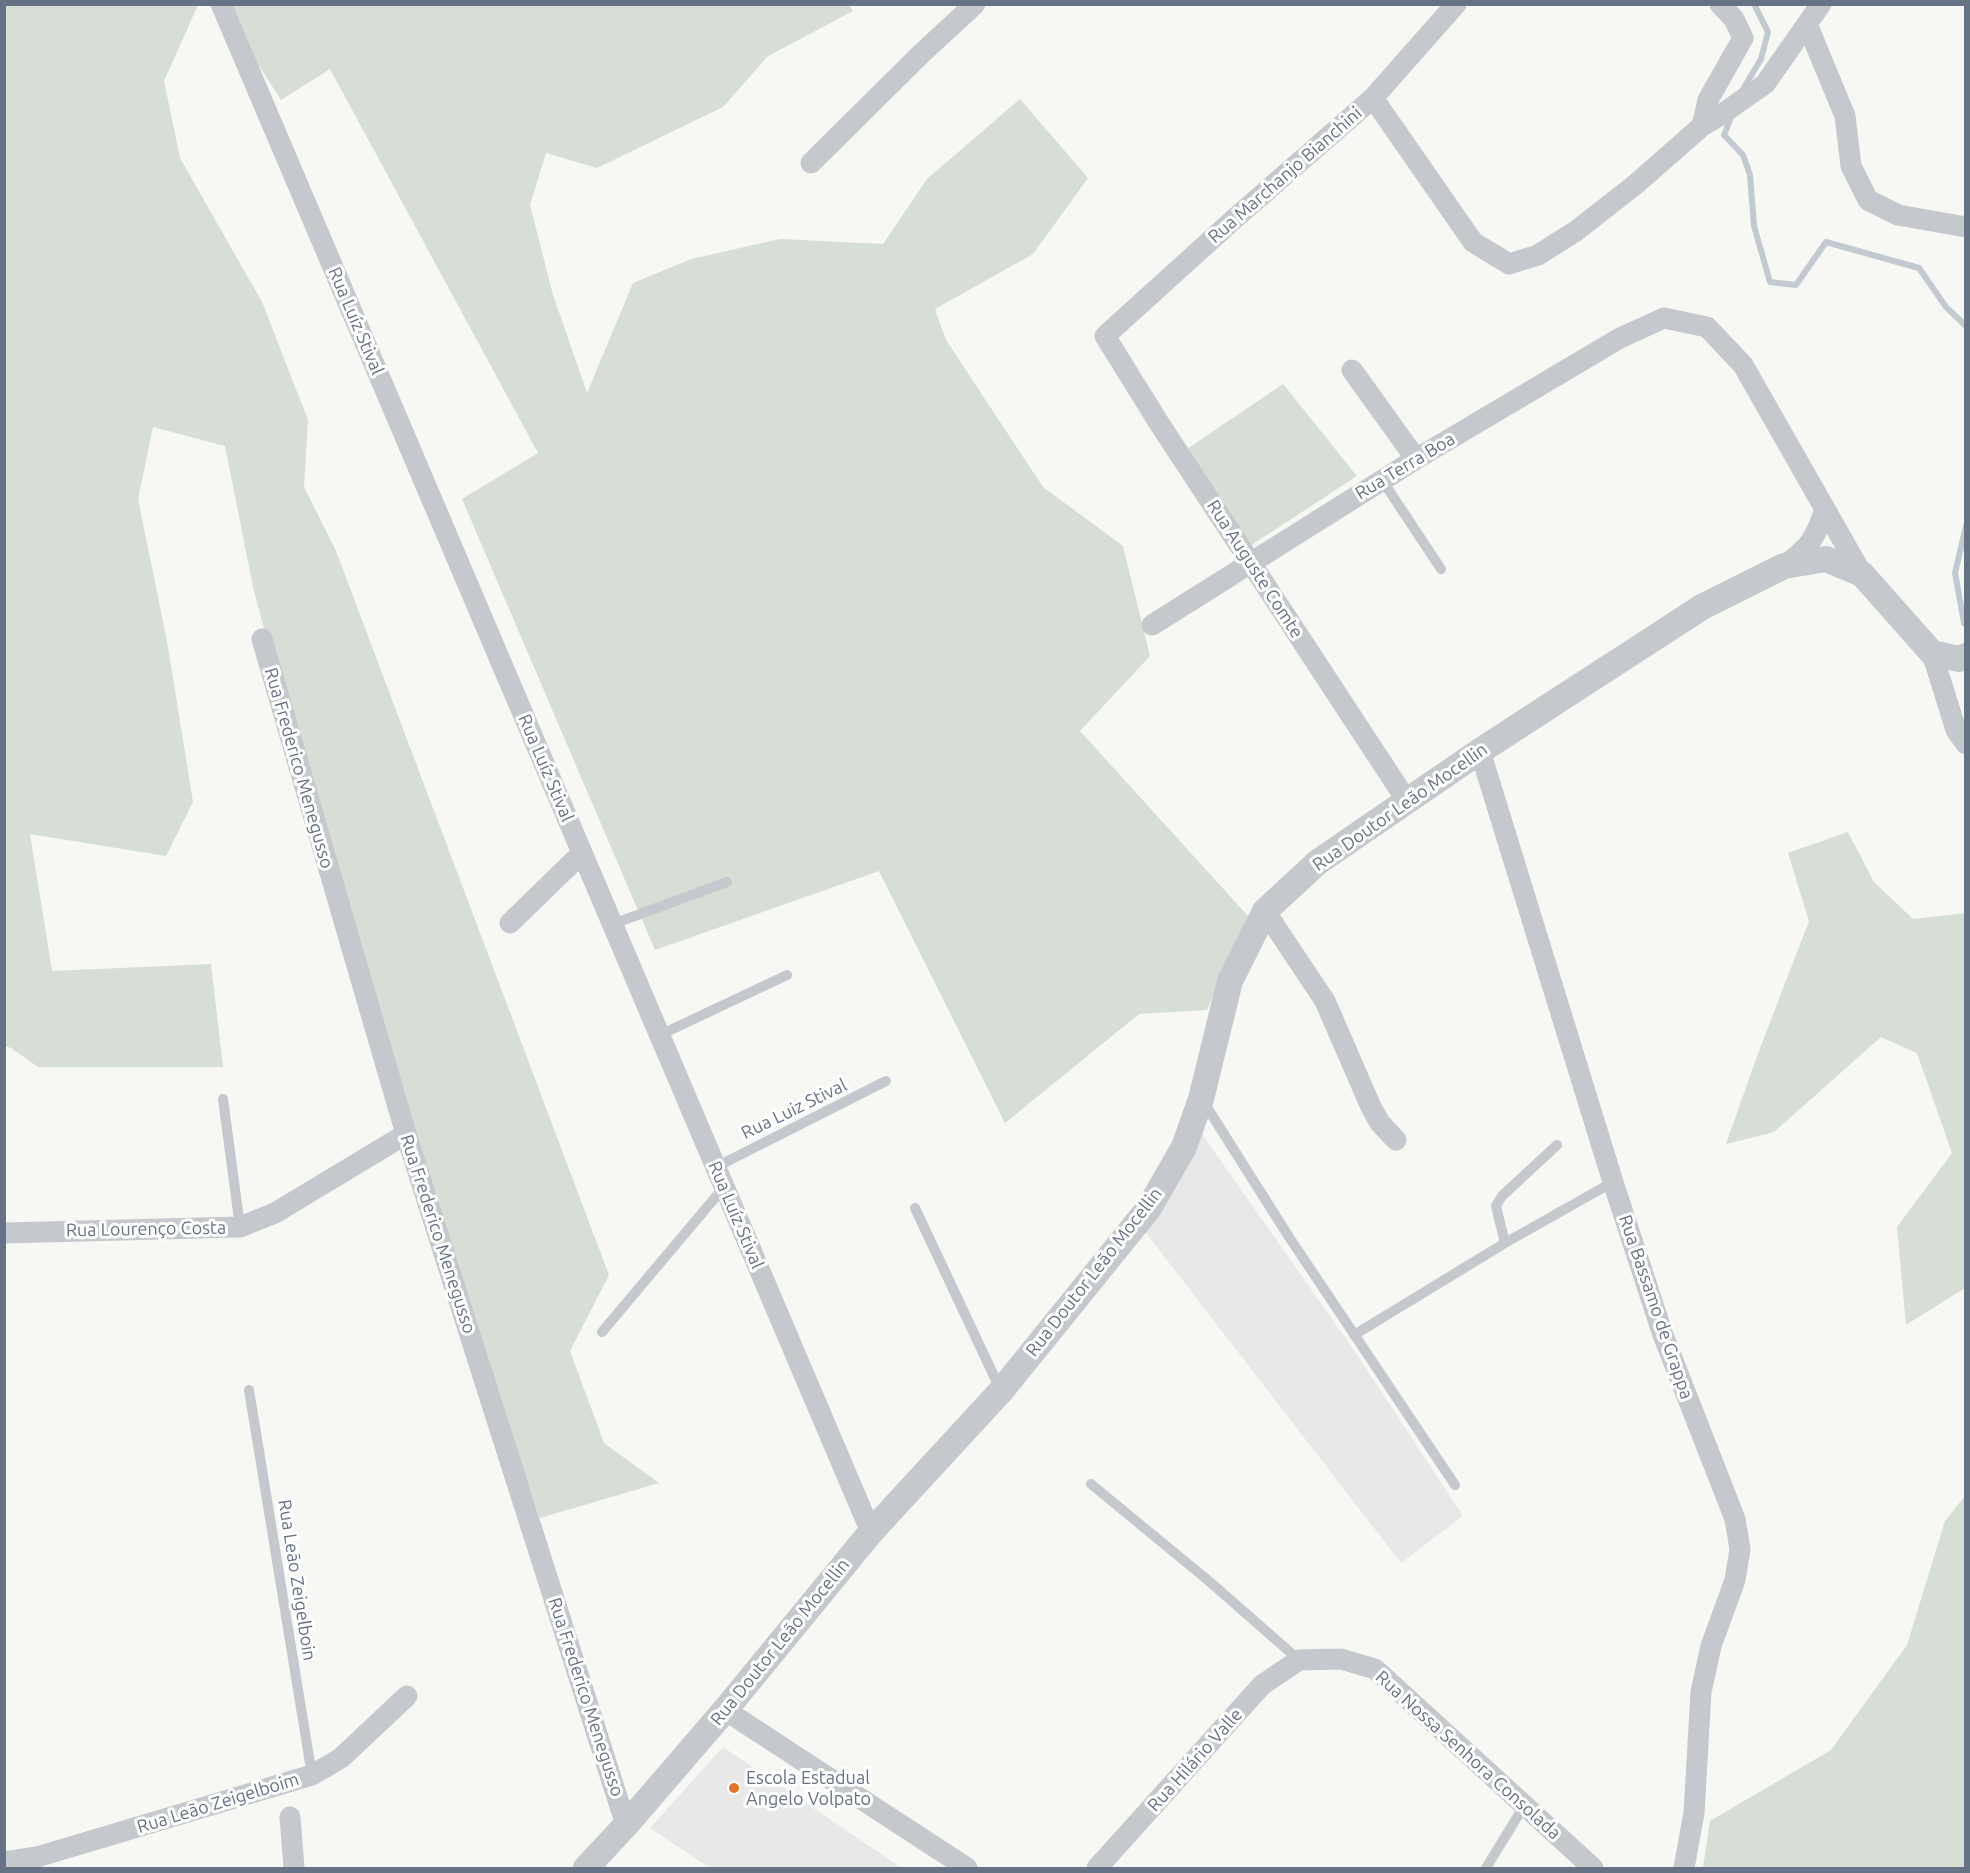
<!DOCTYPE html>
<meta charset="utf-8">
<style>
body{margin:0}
#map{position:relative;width:1970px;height:1873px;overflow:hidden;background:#f7f7f4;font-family:Ubuntu,sans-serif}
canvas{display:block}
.frame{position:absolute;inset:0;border:6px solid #667285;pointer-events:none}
</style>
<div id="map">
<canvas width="1970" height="1873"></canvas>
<div class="frame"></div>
</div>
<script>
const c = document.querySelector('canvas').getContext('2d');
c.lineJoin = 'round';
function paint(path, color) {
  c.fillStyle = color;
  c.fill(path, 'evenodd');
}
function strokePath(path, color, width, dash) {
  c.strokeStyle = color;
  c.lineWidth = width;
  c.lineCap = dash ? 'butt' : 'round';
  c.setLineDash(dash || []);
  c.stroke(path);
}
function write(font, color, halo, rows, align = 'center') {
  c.font = font + ' Ubuntu,sans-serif';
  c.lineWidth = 6;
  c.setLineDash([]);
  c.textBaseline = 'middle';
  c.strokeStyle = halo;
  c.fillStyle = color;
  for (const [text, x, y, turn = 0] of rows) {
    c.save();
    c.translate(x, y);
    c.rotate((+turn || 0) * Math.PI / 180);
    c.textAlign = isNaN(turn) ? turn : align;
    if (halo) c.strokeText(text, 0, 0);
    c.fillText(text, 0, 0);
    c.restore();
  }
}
paint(new Path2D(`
 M 1202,1134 L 1355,1352 L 1463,1516 L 1401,1563 L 1143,1229 Z
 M 723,1747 L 902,1868 L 710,1868 L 650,1828 Z`), '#e7e8e7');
paint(new Path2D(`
 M 5,5 L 198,5 L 164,81 L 180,158 L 262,302 L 308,420 L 304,487 L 336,551 L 609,1275 L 570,1351 L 604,1443 L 659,1483 L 540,1518 L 476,1338 L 295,747 L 253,587 L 225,446 L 153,427 L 138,499 L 167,641 L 193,802 L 166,856 L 30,834 L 52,971 L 211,964 L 223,1067 L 38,1067 L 11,1048 L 5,1046 Z
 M 220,5 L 849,5 L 853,11 L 768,56 L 723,107 L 597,168 L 546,153 L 530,205 L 553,295 L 587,393 L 633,283 L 691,259 L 780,239 L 883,244 L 927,179 L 1020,99 L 1088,178 L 1033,254 L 935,309 L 946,340 L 1043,487 L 1123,546 L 1150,656 L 1080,731 L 1248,916 L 1207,1010 L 1139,1014 L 1005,1123 L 879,871 L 655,950 L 462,499 L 538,453 L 330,69 L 281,100 Z
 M 1283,384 L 1357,476 L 1250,546 L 1187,449 Z
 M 1848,832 L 1874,882 L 1913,919 L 1965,913 L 1965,1288 L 1906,1325 L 1897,1227 L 1952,1153 L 1917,1053 L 1881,1037 L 1774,1132 L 1726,1144 L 1757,1056 L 1809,921 L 1788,853 Z
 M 1965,1496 L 1965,1868 L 1703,1868 L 1710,1821 L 1831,1750 L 1907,1645 L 1945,1521 Z`), '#d7ded5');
strokePath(new Path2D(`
 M 1742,91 L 1761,59 L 1768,32 L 1754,4
 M 1731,117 L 1724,135 L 1743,155 L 1750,175 L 1754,226 L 1770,282 L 1796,285 L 1826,242 L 1919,268 L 1946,307 L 1966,326
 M 1964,623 L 1955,573 L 1966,526`), '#c2c9d0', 6);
strokePath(new Path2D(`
 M 1382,480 L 1441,569
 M 613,924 L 727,882
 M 660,1035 L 787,975
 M 223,1099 L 240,1227
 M 1203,1101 L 1289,1237 L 1455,1485
 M 716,1167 L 886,1081
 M 915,1208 L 1001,1391
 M 1505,1243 L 1496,1206 L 1502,1196 L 1557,1145
 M 602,1332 L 724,1187
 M 1354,1335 L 1505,1243 L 1613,1182
 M 249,1390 L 312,1775
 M 1091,1484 L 1210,1582 L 1299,1660
 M 1486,1868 L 1524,1806`), '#c5c8cc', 10);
strokePath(new Path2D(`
 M 221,4 L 871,1532
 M 1807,24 L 1845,116 L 1851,166 L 1868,200 L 1898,215 L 1966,227
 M 1373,98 L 1473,242 L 1509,264 L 1538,255 L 1576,231 L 1636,184 L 1702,126 L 1719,116 L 1765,84 L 1821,4
 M 1702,126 L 1708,100 L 1743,38 L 1734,19 L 1720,4
 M 811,163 L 922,53 L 975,4
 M 1352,370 L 1416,459
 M 1784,566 C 1810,546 1815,540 1825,509
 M 1152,625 L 1416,459 L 1620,338 L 1664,318 L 1707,327 L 1743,365 L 1862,574
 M 262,639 L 406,1134 L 626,1825
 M 1932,653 L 1956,730 L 1966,744
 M 1480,751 L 1613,1182 L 1663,1335 L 1735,1519 L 1740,1549 L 1735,1580 L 1711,1646 L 1701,1692 L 1694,1813 L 1684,1868
 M 1407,801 L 1159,423 L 1105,336 L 1233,220 L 1373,98 L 1456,4
 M 1265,911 L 1325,1001 L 1371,1107 L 1380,1123 L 1396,1140
 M 510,923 L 582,853
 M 4,1233 L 240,1227 L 275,1213 L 406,1134
 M 725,1710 L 967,1868
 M 290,1817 L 294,1868
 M 4,1862 L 37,1857 L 312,1775 L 341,1758 L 407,1696
 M 1097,1868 L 1262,1685 L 1299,1660 L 1341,1659 L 1375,1669 L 1593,1868`), '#c5c8cc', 21);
strokePath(new Path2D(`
 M 586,1868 L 626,1825 L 725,1710 L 871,1532 L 1001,1391 L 1149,1208 L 1184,1147 L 1201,1099 L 1230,981 L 1265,911 L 1318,862 L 1480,751 L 1702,607 L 1784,566 L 1826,559 L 1862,574 L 1932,653 L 1959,659 L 1966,656`), '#c5c8cc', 26);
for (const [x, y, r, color] of [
 [734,1788,6,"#e57526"]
]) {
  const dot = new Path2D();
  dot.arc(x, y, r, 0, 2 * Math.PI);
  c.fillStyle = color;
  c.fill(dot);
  strokePath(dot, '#fff', 2);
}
write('18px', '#667285', '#fff', [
 ["Rua Marchanjo Bianchini",1285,175,-41],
 ["Rua Luíz Stival",356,321,67],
 ["Rua Terra Boa",1405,466,-31],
 ["Rua Auguste Comte",1255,569,57],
 ["Rua Frederico Menegusso",299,768,74],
 ["Rua Luíz Stival",546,768,67],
 ["Rua Doutor Leão Mocellin",1400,807,-35],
 ["Rua Luiz Stival",794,1109,-26],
 ["Rua Luíz Stival",736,1215,67],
 ["Rua Lourenço Costa",146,1229,-1],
 ["Rua Frederico Menegusso",438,1234,72],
 ["Rua Doutor Leão Mocellin",1094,1272,-52],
 ["Rua Bassamo de Grappa",1656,1307,71],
 ["Rua Leão Zeigelboin",297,1580,81],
 ["Rua Doutor Leão Mocellin",780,1642,-51],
 ["Rua Frederico Menegusso",586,1697,72],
 ["Rua Nossa Senhora Consolada",1468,1755,42],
 ["Rua Hilário Valle",1195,1760,-48],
 ["Rua Leão Zeigelboim",218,1803,-17]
]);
write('18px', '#667285', '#fff', [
 ["Escola Estadual",746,1778],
 ["Angelo Volpato",746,1799]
], 'left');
</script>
